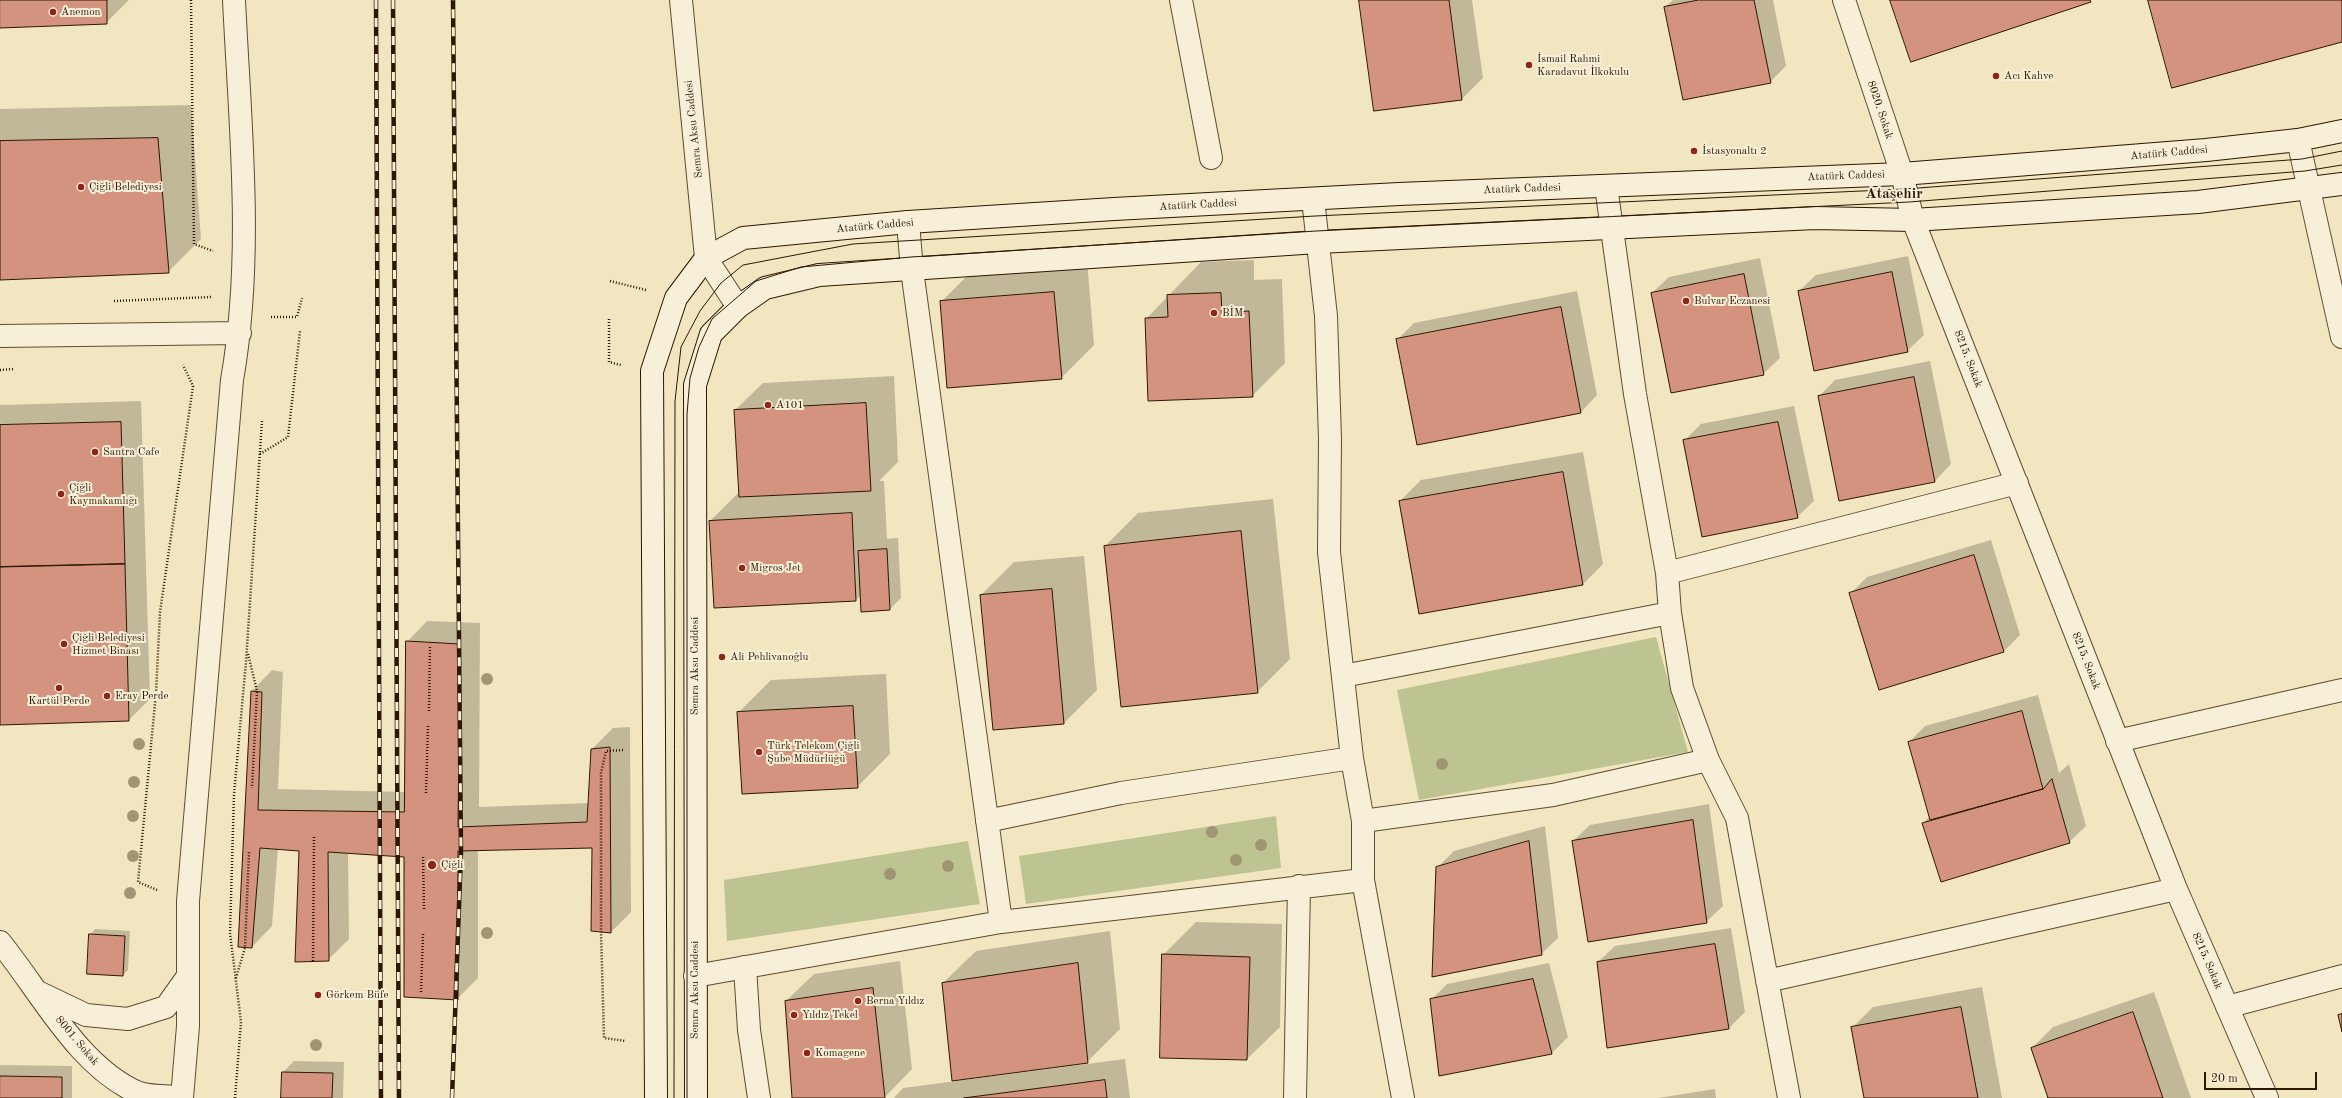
<!DOCTYPE html>
<meta charset="utf-8">
<style>
body{margin:0}
#map{position:relative;width:2342px;height:1098px;overflow:hidden;background:#f2e6c1;font-family:"Old Standard TT",serif}
canvas{display:block}
.scale{position:absolute;left:2204px;top:1072px;width:113px;height:18px;box-sizing:border-box;border:2px solid #2d1700;border-top:0;padding-left:5px;font-size:12px;line-height:14px;white-space:nowrap;color:#2d1700;-webkit-text-stroke:3px #f7efd7;paint-order:stroke}
</style>
<div id="map">
<canvas width="2342" height="1098"></canvas>
<div class="scale">20 m</div>
</div>
<script>
const c = document.querySelector('canvas').getContext('2d');
c.lineJoin = 'round';
function paint(path, color) {
  c.fillStyle = color;
  c.fill(path, 'evenodd');
}
function strokePath(path, color, width, dash) {
  c.strokeStyle = color;
  c.lineWidth = width;
  c.lineCap = dash ? 'butt' : 'round';
  c.setLineDash(dash || []);
  c.stroke(path);
}
function write(font, color, halo, rows, align = 'center') {
  c.font = font + ' "Old Standard TT",serif';
  c.lineWidth = 4;
  c.setLineDash([]);
  c.textBaseline = 'middle';
  c.strokeStyle = halo;
  c.fillStyle = color;
  for (const [text, x, y, turn = 0] of rows) {
    c.save();
    c.translate(x, y);
    c.rotate((+turn || 0) * Math.PI / 180);
    c.textAlign = isNaN(turn) ? turn : align;
    if (halo) c.strokeText(text, 0, 0);
    c.fillText(text, 0, 0);
    c.restore();
  }
}
paint(new Path2D(`
 M 1656,637 L 1688,752 L 1419,800 L 1397,690 Z
 M 1276,816 L 1281,868 L 1026,904 L 1019,856 Z
 M 968,841 L 980,904 L 727,941 L 724,880 Z`), '#bdc491');
paint(new Path2D(`
 M 0,0 L 129,0 L 106,23 L 0,27 Z
 M 1360,0 L 1472,0 L 1483,78 L 1462,99 L 1375,110 Z
 M 1673,0 L 1773,0 L 1786,66 L 1770,82 L 1665,7 Z
 M 191,105 L 201,239 L 168,272 L 0,279 L 0,109 Z
 M 1908,256 L 1924,335 L 1907,351 L 1799,291 L 1816,275 Z
 M 1760,258 L 1780,358 L 1763,374 L 1652,293 L 1669,277 Z
 M 1087,260 L 1094,345 L 1061,378 L 941,302 L 974,269 Z
 M 1254,260 L 1254,280 L 1282,279 L 1285,363 L 1252,396 L 1146,319 L 1201,262 Z
 M 1577,291 L 1597,395 L 1581,412 L 1418,444 L 1397,340 L 1414,323 Z
 M 1930,361 L 1951,464 L 1935,481 L 1839,500 L 1819,396 L 1835,380 Z
 M 894,376 L 898,462 L 879,481 L 884,481 L 887,539 L 898,538 L 901,598 L 890,609 L 861,595 L 856,600 L 714,607 L 710,521 L 740,491 L 735,410 L 763,383 Z
 M 141,401 L 150,699 L 129,720 L 0,724 L 0,405 Z
 M 1794,406 L 1814,501 L 1797,517 L 1684,441 L 1701,424 Z
 M 1583,452 L 1603,564 L 1583,584 L 1400,501 L 1421,480 Z
 M 1273,499 L 1290,659 L 1257,692 L 1105,546 L 1138,513 Z
 M 1991,540 L 2020,635 L 2004,651 L 1851,593 L 1867,577 Z
 M 1084,556 L 1097,690 L 1064,723 L 994,729 L 981,595 L 1014,562 Z
 M 427,621 L 480,623 L 479,807 L 590,803 L 592,749 L 613,728 L 630,727 L 631,912 L 611,932 L 593,847 L 478,849 L 478,978 L 457,999 L 405,856 L 348,852 L 349,939 L 328,960 L 300,850 L 278,848 L 272,926 L 252,947 L 239,946 L 252,691 L 272,670 L 283,672 L 278,789 L 405,792 L 407,642 Z
 M 886,674 L 890,754 L 857,787 L 738,713 L 771,680 Z
 M 2038,695 L 2059,773 L 2069,764 L 2086,826 L 2069,842 L 1923,823 L 1930,816 L 1909,742 L 1925,726 Z
 M 1709,804 L 1723,906 L 1706,922 L 1573,841 L 1590,825 Z
 M 1545,826 L 1558,938 L 1541,954 L 1437,868 L 1454,851 Z
 M 1196,922 L 1282,924 L 1280,1027 L 1247,1059 L 1163,955 Z
 M 1731,928 L 1745,1012 L 1729,1028 L 1598,962 L 1615,946 Z
 M 95,929 L 130,931 L 128,970 L 123,975 L 90,935 Z
 M 1110,931 L 1120,1029 L 1087,1062 L 943,983 L 976,951 Z
 M 900,961 L 912,1069 L 885,1097 L 793,1098 L 786,1001 L 814,974 Z
 M 1549,963 L 1568,1037 L 1552,1053 L 1440,1074 L 1431,1000 L 1447,984 Z
 M 1982,987 L 2002,1098 L 1865,1098 L 1852,1028 L 1873,1007 Z
 M 2154,992 L 2191,1098 L 2049,1098 L 2032,1048 L 2053,1027 Z
 M 1125,1059 L 1130,1098 L 894,1098 L 903,1088 Z
 M 294,1061 L 344,1062 L 343,1098 L 282,1098 L 283,1072 Z
 M 0,1065 L 72,1066 L 72,1098 L 0,1098 Z
 M 1715,1089 L 1716,1098 L 1658,1098 Z`), '#0003');
const building = new Path2D(`
 M 0,0 L 107,0 L 107,24 L 0,28 Z
 M 1359,0 L 1449,0 L 1462,100 L 1374,111 Z
 M 1699,0 L 1754,0 L 1771,83 L 1683,100 L 1664,7 Z
 M 1890,0 L 2090,0 L 2091,2 L 1911,62 Z
 M 2148,0 L 2342,0 L 2342,42 L 2172,88 Z
 M 158,138 L 169,273 L 0,280 L 0,141 Z
 M 1892,272 L 1908,352 L 1814,371 L 1798,291 Z
 M 1744,274 L 1764,375 L 1671,393 L 1651,293 Z
 M 1054,292 L 1062,379 L 947,388 L 940,301 Z
 M 1221,293 L 1222,313 L 1249,311 L 1253,397 L 1148,401 L 1145,318 L 1168,317 L 1167,295 Z
 M 1561,307 L 1581,413 L 1417,445 L 1396,339 Z
 M 1914,377 L 1935,482 L 1839,501 L 1818,396 Z
 M 866,403 L 871,491 L 739,497 L 734,410 Z
 M 121,422 L 125,564 L 0,567 L 0,425 Z
 M 1778,422 L 1798,518 L 1702,537 L 1683,440 Z
 M 1563,472 L 1583,585 L 1419,614 L 1399,501 Z
 M 852,513 L 856,601 L 714,608 L 709,521 Z
 M 1241,531 L 1258,693 L 1121,707 L 1104,546 Z
 M 887,549 L 890,610 L 861,612 L 858,551 Z
 M 1974,555 L 2004,652 L 1879,690 L 1849,593 Z
 M 125,564 L 129,721 L 0,725 L 0,567 Z
 M 1052,589 L 1064,724 L 993,730 L 980,595 Z
 M 406,641 L 460,644 L 458,827 L 587,822 L 591,749 L 610,747 L 611,933 L 591,931 L 592,848 L 458,851 L 458,1000 L 404,997 L 404,857 L 328,852 L 329,961 L 295,962 L 299,851 L 260,848 L 252,948 L 238,947 L 251,691 L 262,692 L 258,810 L 404,812 Z
 M 853,706 L 858,788 L 742,794 L 737,712 Z
 M 2022,711 L 2043,789 L 1930,820 L 1908,742 Z
 M 2052,779 L 2070,843 L 1941,882 L 1922,823 L 2043,789 Z
 M 1693,820 L 1707,923 L 1588,942 L 1572,841 Z
 M 1529,841 L 1542,955 L 1432,977 L 1436,867 Z
 M 89,934 L 125,936 L 123,976 L 87,974 Z
 M 1715,944 L 1729,1029 L 1607,1048 L 1597,962 Z
 M 1162,954 L 1250,957 L 1247,1060 L 1160,1058 Z
 M 1078,963 L 1088,1063 L 952,1081 L 942,983 Z
 M 1533,979 L 1552,1054 L 1439,1076 L 1430,999 Z
 M 873,988 L 885,1098 L 792,1098 L 785,1001 Z
 M 1961,1007 L 1978,1098 L 1864,1098 L 1851,1027 Z
 M 2133,1012 L 2163,1098 L 2048,1098 L 2031,1048 Z
 M 2342,1014 L 2342,1032 L 2338,1015 Z
 M 282,1072 L 333,1073 L 332,1098 L 281,1098 Z
 M 0,1076 L 62,1077 L 62,1098 L 0,1098 Z
 M 1105,1080 L 1107,1098 L 964,1098 Z`);
paint(building, '#d3937e');
strokePath(building, '#2d1700', 1);
const lane = new Path2D(`
 M 1181,0 L 1211,158
 M 745,967 L 749,1030 L 759,1098`);
const street = new Path2D(`
 M 681,0 L 706,258 L 738,307
 M 1844,0 L 1902,174 L 1913,220 L 2176,889 L 2267,1098
 M 2298,140 L 2342,337
 M 1606,186 L 1635,394 L 1667,573 L 1670,613 L 1682,688 L 1708,760 L 1737,818 L 1789,1098
 M 1313,199 L 1326,316 L 1330,439 L 1329,552 L 1352,758 L 1363,821 L 1363,880 L 1403,1098
 M 908,222 L 912,270 L 1001,922
 M 0,336 L 240,333
 M 1667,573 L 2017,483
 M 1343,676 L 1670,613
 M 2117,741 L 2342,690
 M 987,821 L 1121,793 L 1352,758
 M 1363,821 L 1553,795 L 1708,760
 M 0,942 C 40,991 79,1068 139,1093 C 151,1097 169,1096 182,1097
 M 695,976 L 1001,922 L 1363,880
 M 1767,981 L 2176,889
 M 40,993 L 86,1015 L 128,1019 L 166,1007 L 188,976
 M 2227,1007 L 2342,976
 M 182,1098 L 188,1026 L 188,901 L 232,380 C 254,255 240,126 234,0
 M 1295,1098 L 1299,886`);
const secondary = new Path2D(`
 M 656,1098 L 652,371 L 676,298 L 706,258 L 743,238 L 908,222 L 1114,209 L 1399,194 L 1902,174 L 2206,150 L 2298,140 L 2342,131
 M 696,1098 L 695,385 L 711,334 L 738,307 L 765,288 L 819,275 L 1318,242 L 1815,218 L 1913,220 L 2198,202 L 2342,184`);
strokePath(lane, '#5e4b30', 24);
strokePath(street, '#5e4b30', 24);
strokePath(secondary, '#2d1700', 24);
strokePath(new Path2D(`
 M 191,0 L 194,244 L 213,251
 M 610,281 L 646,290
 M 114,301 L 211,297
 M 271,317 L 297,317 L 302,298
 M 609,319 L 609,362 L 621,365
 M 0,370 L 14,369
 M 260,454 L 288,437 L 300,331
 M 248,654 L 257,691 L 252,788
 M 429,711 L 430,645
 M 623,750 L 606,751 L 601,773 L 601,932 L 604,1038 L 626,1041
 M 426,793 L 428,726
 M 423,857 L 424,909
 M 157,890 L 138,882 L 156,693 L 160,612 L 193,386 L 183,365
 M 313,961 L 314,836
 M 236,978 L 245,948 L 249,852
 M 421,992 L 423,934
 M 235,1098 L 241,1022 L 230,933 L 234,794 L 246,662 L 262,421`), '#2d1700', 2.5, [1, 2]);
strokePath(lane, '#f7efd7', 22);
strokePath(street, '#f7efd7', 22);
strokePath(secondary, '#f7efd7', 22);
strokePath(new Path2D(`
 M 674,1098 L 675,401 L 681,347 L 700,311 L 721,283 L 743,265 L 853,244 L 1315,216 L 1905,189 L 2302,159 L 2342,151
 M 687,1098 L 687,414 L 690,378 L 699,347 L 712,319 L 756,281 L 801,267 L 911,257 L 1316,231 L 1909,202 L 2305,171 L 2342,165`), '#2d1700', 1);
const rail = new Path2D(`
 M 376,0 L 381,1098
 M 393,0 L 399,1098
 M 452,1098 L 461,851 L 453,0`);
strokePath(rail, '#2d1700', 4.5);
strokePath(rail, '#f7efd7', 3, [9]);
c.fillStyle = '#a19673';
for (const [x, y] of [
 [487,679],
 [139,744],
 [1442,764],
 [134,782],
 [133,816],
 [1212,832],
 [1261,845],
 [133,856],
 [1236,860],
 [948,866],
 [890,874],
 [130,893],
 [487,933],
 [316,1045]
]) {
  c.beginPath();
  c.arc(x, y, 6, 0, 2 * Math.PI);
  c.fill();
}
for (const [x, y, r, color] of [
 [53,12,4,"#8f2418"],
 [1529,65,4,"#8f2418"],
 [1996,76,4,"#8f2418"],
 [1694,151,4,"#8f2418"],
 [81,187,4,"#8f2418"],
 [1686,301,4,"#8f2418"],
 [1214,313,4,"#8f2418"],
 [768,405,4,"#8f2418"],
 [95,452,4,"#8f2418"],
 [61,494,4,"#8f2418"],
 [742,568,4,"#8f2418"],
 [64,644,4,"#8f2418"],
 [722,657,4,"#8f2418"],
 [59,688,4,"#8f2418"],
 [107,696,4,"#8f2418"],
 [759,752,4,"#8f2418"],
 [432,865,5,"#8f2418"],
 [318,995,4,"#8f2418"],
 [858,1001,4,"#8f2418"],
 [794,1015,4,"#8f2418"],
 [807,1053,4,"#8f2418"]
]) {
  const dot = new Path2D();
  dot.arc(x, y, r, 0, 2 * Math.PI);
  c.fillStyle = color;
  c.fill(dot);
  strokePath(dot, '#f7efd7', 1.5);
}
write('11px', '#2d1700', '#f7efd7', [
 ["Anemon",61,12],
 ["İsmail Rahmi",1537,59],
 ["Karadavut İlkokulu",1537,72],
 ["Acı Kahve",2004,76],
 ["İstasyonaltı 2",1702,151],
 ["Çiğli Belediyesi",89,187],
 ["Bulvar Eczanesi",1694,301],
 ["BİM",1222,313],
 ["A101",776,405],
 ["Santra Cafe",103,452],
 ["Çiğli",69,488],
 ["Kaymakamlığı",69,501],
 ["Migros Jet",750,568],
 ["Çiğli Belediyesi",72,638],
 ["Hizmet Binası",72,651],
 ["Ali Pehlivanoğlu",730,657],
 ["Eray Perde",115,696],
 ["Kartül Perde",59,701,"center"],
 ["Türk Telekom Çiğli",767,746],
 ["Şube Müdürlüğü",767,759],
 ["Çiğli",441,865],
 ["Görkem Büfe",326,995],
 ["Berna Yıldız",866,1001],
 ["Yıldız Tekel",802,1015],
 ["Komagene",815,1053]
], 'left');
write('11px', '#2d1700', '#f7efd7', [
 ["8020. Sokak",1880,110,72],
 ["Semra Aksu Caddesi",694,129,-96],
 ["Atatürk Caddesi",2169,153,-5],
 ["Atatürk Caddesi",1846,176,-2],
 ["Atatürk Caddesi",1522,189,-2],
 ["Atatürk Caddesi",1198,205,-3],
 ["Atatürk Caddesi",875,226,-5],
 ["8215. Sokak",1968,359,69],
 ["8215. Sokak",2086,661,69],
 ["Semra Aksu Caddesi",695,666,-90],
 ["8215. Sokak",2207,961,67],
 ["Semra Aksu Caddesi",695,990,-90],
 ["8001. Sokak",77,1041,50]
]);
write('bold 15px', '#2d1700', '#f7efd7', [
 ["Ataşehir",1894,194]
]);
</script>
